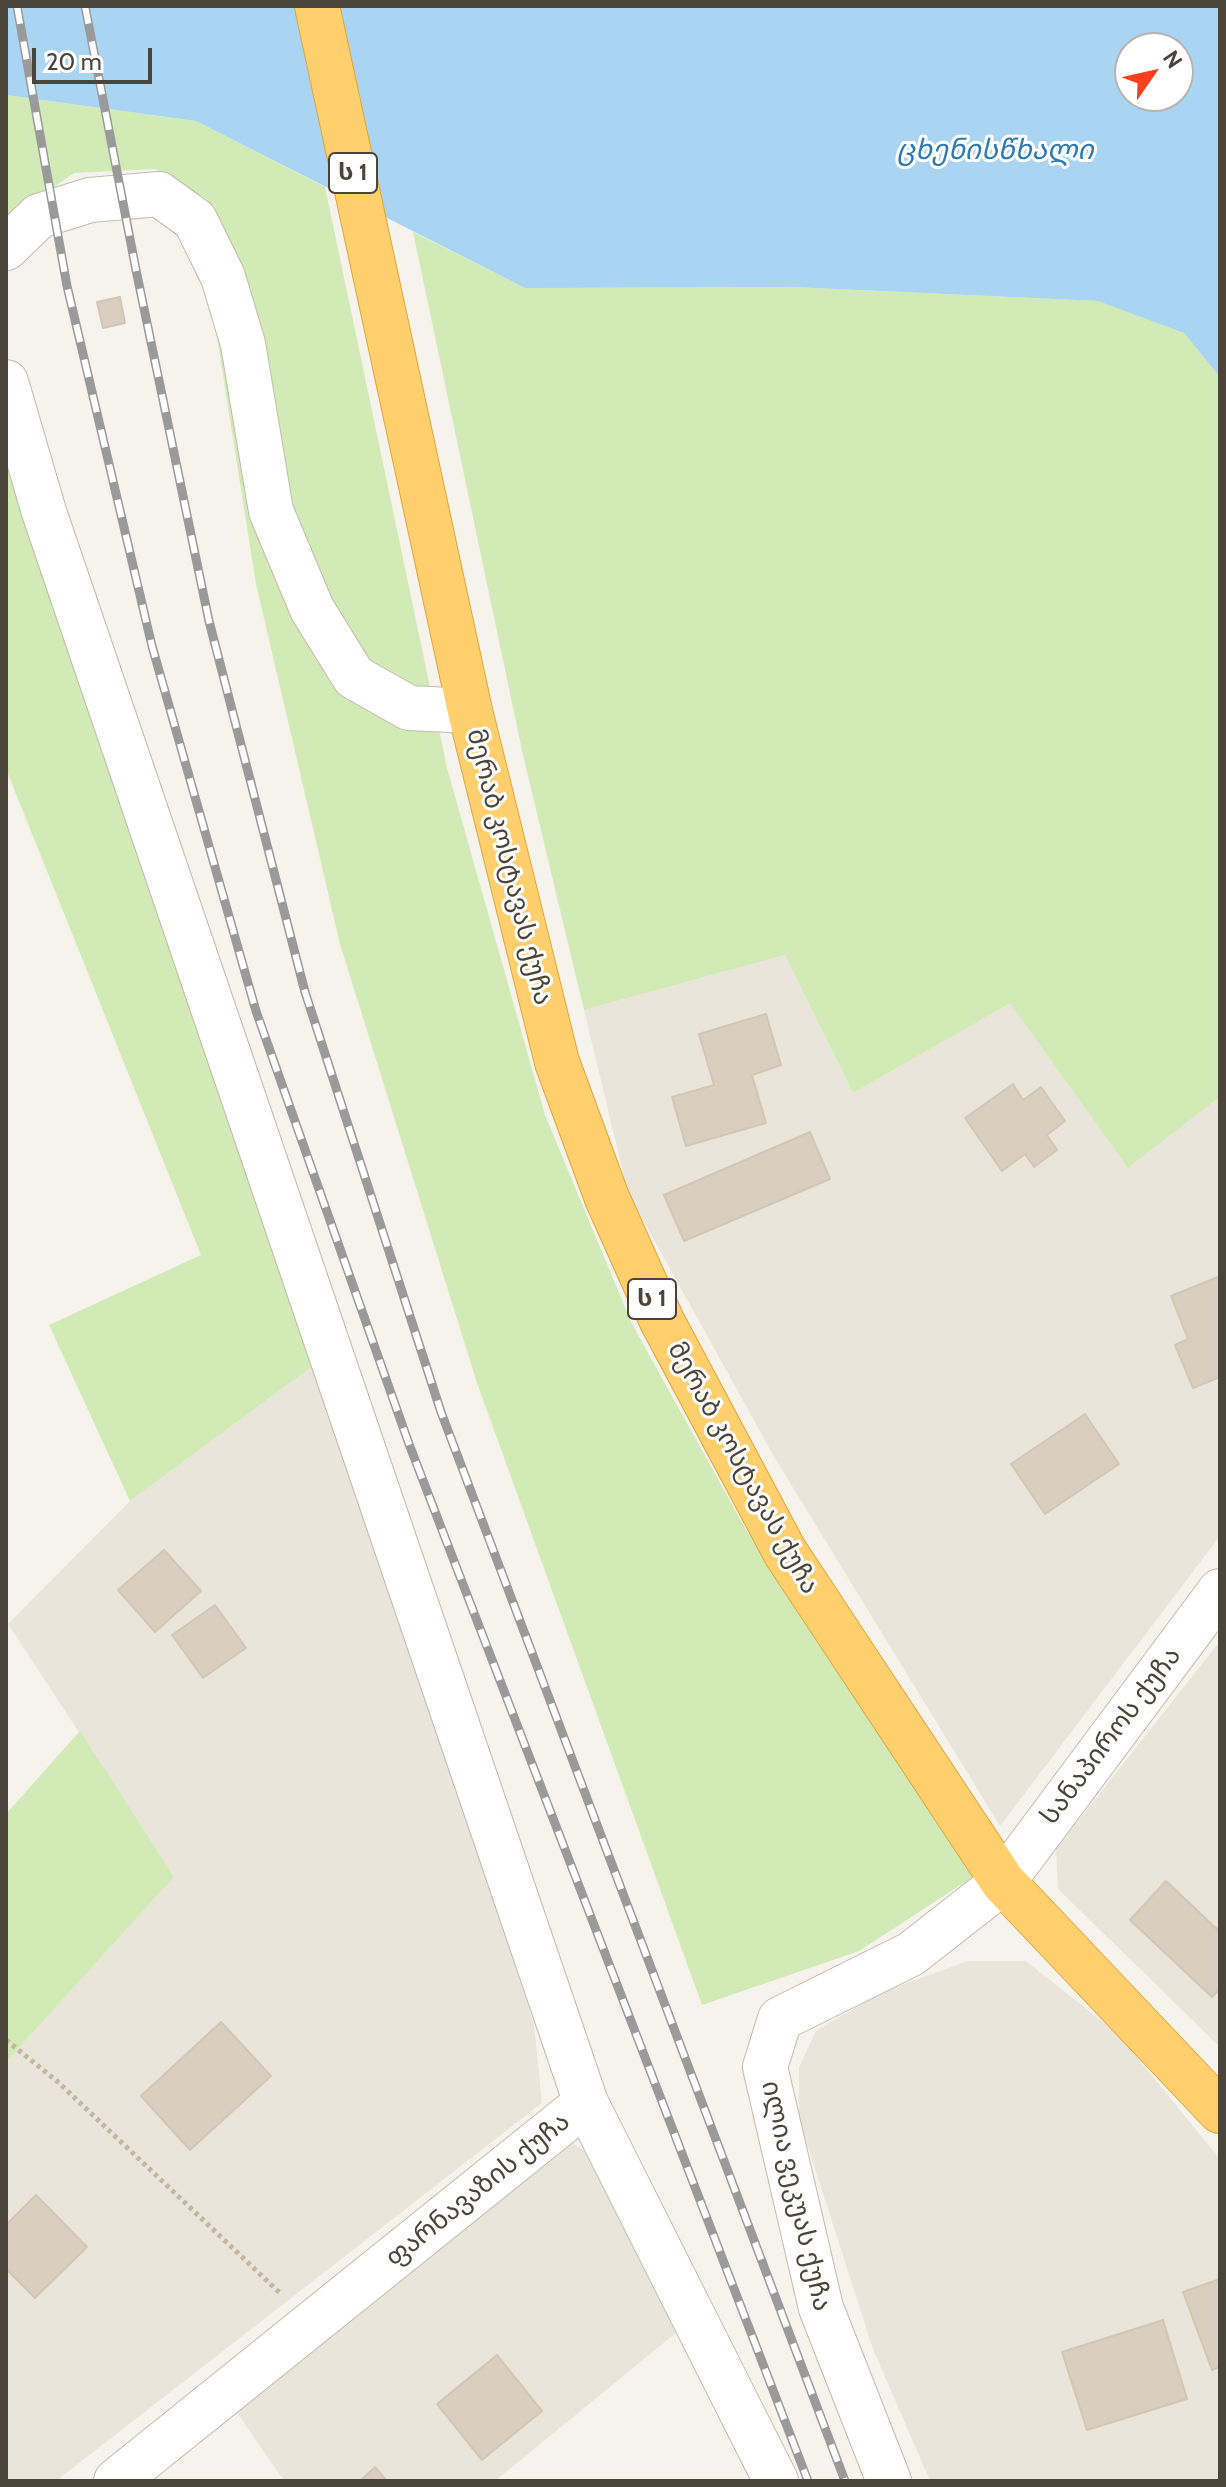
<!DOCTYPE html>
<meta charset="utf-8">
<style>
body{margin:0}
#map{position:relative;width:1226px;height:2487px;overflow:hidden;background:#f6f3ec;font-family:Cabin,sans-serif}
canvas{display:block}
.frame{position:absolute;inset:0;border:8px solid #4b4439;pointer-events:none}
.north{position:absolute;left:1114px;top:32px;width:80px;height:80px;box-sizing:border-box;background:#fff;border:2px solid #b7b4b0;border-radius:50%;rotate:56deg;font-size:22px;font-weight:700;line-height:32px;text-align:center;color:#4b4439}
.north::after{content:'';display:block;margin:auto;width:28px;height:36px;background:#fc3f1d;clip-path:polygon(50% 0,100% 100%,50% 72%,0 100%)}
.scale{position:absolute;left:32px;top:48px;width:120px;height:36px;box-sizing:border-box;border:4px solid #4b4439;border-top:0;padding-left:10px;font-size:24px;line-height:28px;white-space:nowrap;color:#4b4439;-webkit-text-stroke:6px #fff;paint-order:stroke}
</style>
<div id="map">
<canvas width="1226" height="2487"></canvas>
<div class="frame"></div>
<div class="north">N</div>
<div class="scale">20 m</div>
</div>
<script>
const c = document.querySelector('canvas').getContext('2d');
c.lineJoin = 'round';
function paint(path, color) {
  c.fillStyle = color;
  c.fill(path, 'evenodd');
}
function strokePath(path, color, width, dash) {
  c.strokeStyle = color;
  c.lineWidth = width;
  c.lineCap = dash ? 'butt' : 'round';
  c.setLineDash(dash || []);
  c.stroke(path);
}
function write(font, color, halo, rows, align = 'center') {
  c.font = font + ' Cabin,"Noto Sans Georgian",sans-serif';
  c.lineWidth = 6;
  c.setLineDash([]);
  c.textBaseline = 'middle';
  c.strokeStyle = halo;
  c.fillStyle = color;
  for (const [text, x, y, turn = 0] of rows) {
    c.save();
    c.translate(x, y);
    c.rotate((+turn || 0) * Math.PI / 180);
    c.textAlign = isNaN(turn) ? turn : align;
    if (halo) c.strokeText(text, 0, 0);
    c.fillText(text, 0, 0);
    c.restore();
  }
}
paint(new Path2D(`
 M 785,955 L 853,1093 L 1010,1002 L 1128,1168 L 1220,1097 L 1220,1536 L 1000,1826 L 776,1460 L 628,1193 L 584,1010 Z
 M 317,1363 L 534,2024 L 542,2103 L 56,2481 L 6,2481 L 6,2062 L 174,1877 L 8,1624 L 130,1501 Z
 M 1220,1641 L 1220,2047 L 1058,1889 L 1056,1849 Z
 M 968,1961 L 1026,1961 L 1118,2034 L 1220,2159 L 1220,2481 L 930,2481 L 873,2349 L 799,2119 L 799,2067 L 816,2031 L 882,1992 Z
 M 568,2140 L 591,2156 L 677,2332 L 495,2481 L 284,2481 L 234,2408 Z`), '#eae5da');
paint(new Path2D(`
 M 6,95 L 196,121 L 325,187 L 447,768 L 545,1115 L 632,1324 L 745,1528 L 973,1877 L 859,1951 L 702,2005 L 477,1383 L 340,944 L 256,584 L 209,287 L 254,301 L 207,199 L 155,169 L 74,173 L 6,221 Z
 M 413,232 L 525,288 L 794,287 L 1099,301 L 1184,333 L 1220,377 L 1220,1097 L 1128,1168 L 1010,1003 L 853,1093 L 785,955 L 584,1010 L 523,755 Z
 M 6,466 L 317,1363 L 130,1501 L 49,1325 L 201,1255 L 6,769 Z
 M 80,1731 L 174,1877 L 6,2062 L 6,1814 Z`), '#d2eab5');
paint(new Path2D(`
 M 6,6 L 1220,6 L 1220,377 L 1184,333 L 1098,301 L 794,287 L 525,288 L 196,121 L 6,95 ZM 1130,48 L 1178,48 L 1178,96 L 1130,96 Z`), '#a9d4f2');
const building = new Path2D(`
 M 120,297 L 125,323 L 103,328 L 97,302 Z
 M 766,1014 L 781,1065 L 752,1075 L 766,1123 L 686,1146 L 672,1097 L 714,1085 L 699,1034 Z
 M 1013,1084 L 1023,1100 L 1041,1087 L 1065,1121 L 1047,1135 L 1057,1150 L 1034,1167 L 1025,1154 L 1002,1171 L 965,1118 Z
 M 810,1132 L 830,1179 L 684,1241 L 664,1195 Z
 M 1218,1277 L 1220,1283 L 1220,1377 L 1193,1388 L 1175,1345 L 1188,1339 L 1171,1296 Z
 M 1085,1414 L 1119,1464 L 1045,1514 L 1011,1464 Z
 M 164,1550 L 201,1591 L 155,1632 L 118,1590 Z
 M 215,1605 L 246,1648 L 203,1678 L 172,1635 Z
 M 1166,1881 L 1220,1932 L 1220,1989 L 1212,1997 L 1130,1920 Z
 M 221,2022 L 271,2076 L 190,2150 L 141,2096 Z
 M 36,2195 L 87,2247 L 35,2298 L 6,2269 L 6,2225 Z
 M 1220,2279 L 1220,2367 L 1212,2370 L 1183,2292 Z
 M 1163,2320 L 1187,2399 L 1087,2430 L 1062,2352 Z
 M 497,2355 L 542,2411 L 482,2460 L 437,2404 Z
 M 375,2467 L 387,2481 L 360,2481 Z`);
paint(building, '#d8cfc1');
strokePath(building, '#d3c7b4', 2);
const minor = new Path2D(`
 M 6,248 L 39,216 L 90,200 L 159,194 L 195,220 L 223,277 L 243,344 L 271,511 L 312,609 L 354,677 L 409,708 L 470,711
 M 6,382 L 44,512 L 586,2103 L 776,2481
 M 116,2481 L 586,2103
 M 889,2481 L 821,2308 L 765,2067 L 780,2019 L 911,1954 L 1003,1882 L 1220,1591`);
const highway = new Path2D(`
 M 317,6 L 470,711 L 557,1062 L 607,1198 L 662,1321 L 785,1552 L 1003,1882 L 1220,2111`);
strokePath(minor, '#c2bbae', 46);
strokePath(highway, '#e0a43c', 46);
strokePath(new Path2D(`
 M 6,2040 L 58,2082 L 281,2294`), '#c4b79f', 5, [4, 4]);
strokePath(minor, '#fff', 44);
strokePath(highway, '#ffcf6e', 44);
const rail = new Path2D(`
 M 17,6 L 67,286 L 152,646 L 256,1011 L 409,1444 L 808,2481
 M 85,6 L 136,270 L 209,621 L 305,992 L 441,1412 L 845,2481`);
strokePath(rail, '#9a9a9a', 9);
strokePath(rail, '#fff', 6, [18]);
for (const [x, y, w] of [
 [353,173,48],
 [652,1299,48]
]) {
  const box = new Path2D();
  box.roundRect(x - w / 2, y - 20, w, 40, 6);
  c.fillStyle = '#fff';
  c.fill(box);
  strokePath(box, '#4b4439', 2);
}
write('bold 24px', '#4b4439', null, [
 ["ს 1",353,173],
 ["ს 1",652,1299]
]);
write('26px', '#4b4439', '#fff', [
 ["მერაბ კოსტავას ქუჩა",509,867,76],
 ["მერაბ კოსტავას ქუჩა",743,1468,61],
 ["სანაპიროს ქუჩა",1111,1736,-53],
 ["ფარნავაზის ქუჩა",478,2190,-39],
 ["ილია ვეკუას ქუჩა",796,2196,77]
]);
write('italic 28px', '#2e7ab2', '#fff', [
 ["ცხენისწხალი",995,151]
]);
</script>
